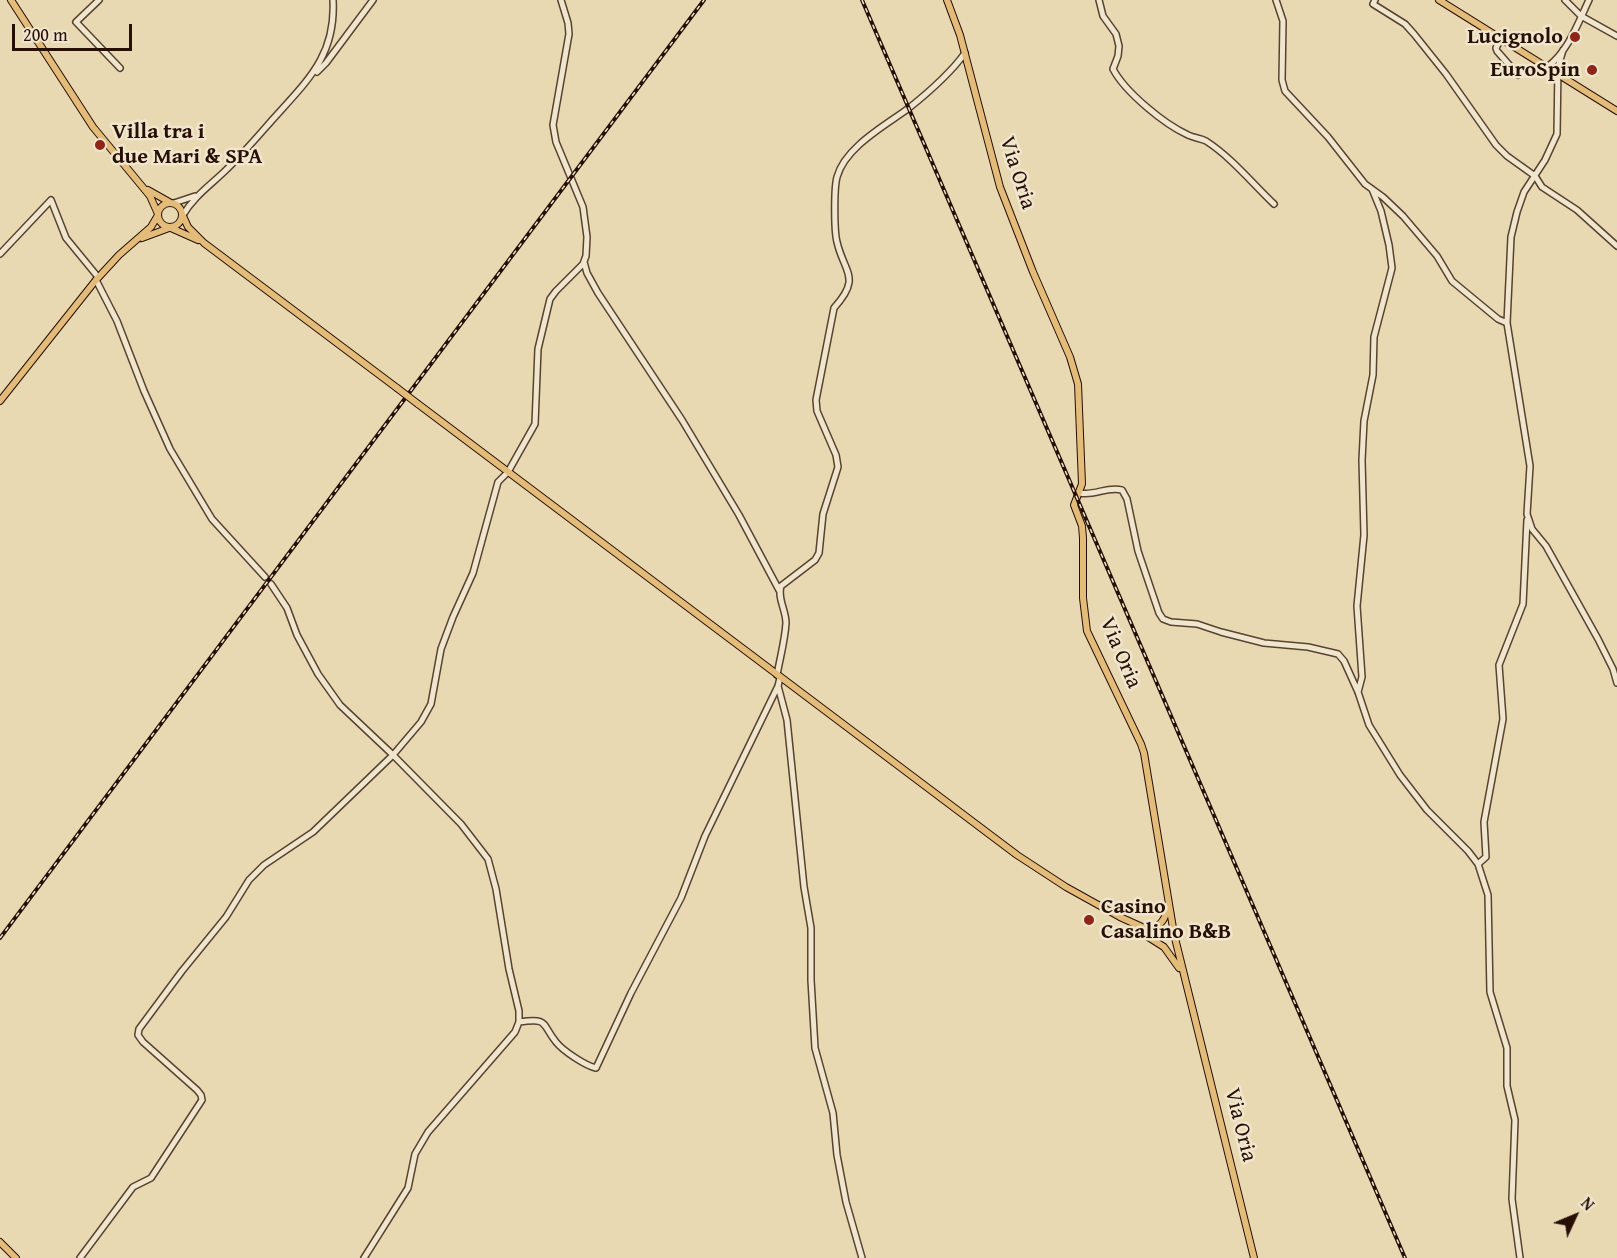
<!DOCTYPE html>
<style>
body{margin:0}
#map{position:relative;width:1617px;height:1258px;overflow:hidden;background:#e8d9b3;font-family:"Gentium Book Plus",serif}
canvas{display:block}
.north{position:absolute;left:1545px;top:1186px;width:60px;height:60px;-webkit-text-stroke:4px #f0e6ce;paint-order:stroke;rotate:46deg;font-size:16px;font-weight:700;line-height:24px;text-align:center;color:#280f04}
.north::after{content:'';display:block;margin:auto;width:21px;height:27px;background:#280f04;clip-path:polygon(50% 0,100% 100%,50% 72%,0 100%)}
.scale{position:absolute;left:12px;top:24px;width:120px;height:27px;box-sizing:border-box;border:3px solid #280f04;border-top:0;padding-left:8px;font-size:18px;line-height:21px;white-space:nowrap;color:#280f04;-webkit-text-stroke:4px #f0e6ce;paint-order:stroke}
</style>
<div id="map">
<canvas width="1617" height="1258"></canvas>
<div class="north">N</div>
<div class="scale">200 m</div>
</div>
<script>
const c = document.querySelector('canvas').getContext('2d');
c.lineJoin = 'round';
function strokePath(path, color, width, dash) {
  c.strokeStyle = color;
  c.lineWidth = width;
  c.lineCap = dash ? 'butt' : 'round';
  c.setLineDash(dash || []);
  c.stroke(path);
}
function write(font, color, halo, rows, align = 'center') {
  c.font = font + ' "Gentium Book Plus",serif';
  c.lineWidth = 5;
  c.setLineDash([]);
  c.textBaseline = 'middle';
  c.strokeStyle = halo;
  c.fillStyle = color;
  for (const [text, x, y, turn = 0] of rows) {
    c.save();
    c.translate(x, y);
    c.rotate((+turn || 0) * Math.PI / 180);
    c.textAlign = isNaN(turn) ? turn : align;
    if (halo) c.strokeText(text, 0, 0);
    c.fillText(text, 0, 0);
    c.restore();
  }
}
const minor = new Path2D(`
 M 99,0 L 76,22 L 120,68
 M 1099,0 L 1103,16 L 1116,34 L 1119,46 L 1118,56 L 1113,69 C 1125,92 1164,124 1188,135 C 1194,138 1200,138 1206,141 C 1231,157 1252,183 1274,204
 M 1276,0 L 1283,21 L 1282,80 L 1285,91 L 1328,137 L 1365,184 L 1383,197 L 1403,216 L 1437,256 L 1452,281 L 1498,319 L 1507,323
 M 1375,0 L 1373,4 L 1405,24 L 1414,34 L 1446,74 L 1496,145 L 1507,156 L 1535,176 L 1542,187 L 1577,210 L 1617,246
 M 1565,0 L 1581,16 L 1617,36
 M 1501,39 L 1496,48 L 1497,51 L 1518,75
 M 1563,50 L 1558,67 L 1557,134 L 1545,160 L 1524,192 L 1517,212 L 1511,237 L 1507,323 L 1530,466 L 1527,514 L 1532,529 L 1546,546 L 1598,639 L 1613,669 L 1617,683
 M 1547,67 C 1568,52 1578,23 1589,0
 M 317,72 L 326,63 L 373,0
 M 174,203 L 195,196
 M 183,215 C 194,196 212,184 227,169 C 244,153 259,135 274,118 C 308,80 336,55 333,0
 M 0,254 L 51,200 L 66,238 L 98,277
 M 584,262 L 587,273 L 598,293 L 682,420 L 739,515 L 779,590
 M 96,280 L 117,321 L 144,391 L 170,449 L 212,519 L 265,577
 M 1080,493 C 1095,496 1107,486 1122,490 L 1127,499 L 1138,551 L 1159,613 L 1163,619 L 1171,622 L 1197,624 L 1221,632 L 1264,643 L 1308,647 L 1338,654 L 1344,661 L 1358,692 L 1369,725 L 1400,775 L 1427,810 L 1468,851 L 1478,864 L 1488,895 L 1490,992 L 1507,1048 L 1507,1086 L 1515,1120 L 1512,1199 L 1520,1258
 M 271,584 L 287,608 L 297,635 L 318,674 L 340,705 L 393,755 L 461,824 L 488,859 L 496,889 L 509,969 L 519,1011 L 519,1022 L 515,1032 L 428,1132 L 415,1154 L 408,1188 L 364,1258
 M 777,675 C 780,658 785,640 786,623 C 786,610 777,598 781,586 L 815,560 L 819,553 L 823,514 L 838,467 L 836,455 L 817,411 L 816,400 L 834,308 C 862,277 844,273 837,242 C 834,230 834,188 837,177 C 845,147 886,125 909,108 C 929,92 950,74 965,53
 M 778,686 L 787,720 L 804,887 L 811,928 L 811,980 L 815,1048 L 833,1113 L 837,1155 L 846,1202 L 862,1258
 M 1358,692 L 1362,677 L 1357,606 L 1364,535 L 1362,460 L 1364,421 L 1373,375 L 1374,337 L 1392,268 L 1389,245 L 1381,211 L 1372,189
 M 1478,864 L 1486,857 L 1484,822 L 1503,719 L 1499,665 L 1523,604 L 1527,520
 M 519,1022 C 549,1018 541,1023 556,1042 C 563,1051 586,1066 596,1068 L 631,993 L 681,898 L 705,836 L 778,686 L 780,678
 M 80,1258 L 133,1187 L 151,1178 L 202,1100 L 201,1095 L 197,1090 L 143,1042 L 138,1035 L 139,1029 L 182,971 L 226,917 L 249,880 L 264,865 L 313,832 L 393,755 L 421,722 L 431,704 L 441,649 L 453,617 L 473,573 L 498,482 L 508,472 L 535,424 L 538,349 L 550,299 L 556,291 L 583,264 L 586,256 L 587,237 L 583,207 L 556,142 L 553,125 L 569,34 L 568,23 L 561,0`);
const major = new Path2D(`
 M 11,0 L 93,127 L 150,196 L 158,214
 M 947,0 L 960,35 L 1000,187 L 1033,272 L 1070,357 L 1078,384 L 1082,484 L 1074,505 L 1082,526 L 1083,538 L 1083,598 L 1087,631 L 1141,744 L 1144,753 L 1174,934 L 1254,1258
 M 1439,0 L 1617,111
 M 148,190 L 171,203
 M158 215a12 12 0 1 1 24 0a12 12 0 1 1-24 0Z
 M 183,216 L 188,227 L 204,243 L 397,388
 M 171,228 L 198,240
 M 142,238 L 169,228
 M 0,401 L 96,280 L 119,255 L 151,227 L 158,215
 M 418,404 L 1017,855 L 1066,887 L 1120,917 L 1142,927 L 1174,934
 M 1134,928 L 1164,947 L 1179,968
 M 1151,928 C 1161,926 1166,918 1167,907
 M 0,1242 L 16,1258`);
strokePath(minor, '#584230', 8);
strokePath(major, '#280f04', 8);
strokePath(minor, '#f0e6ce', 5);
strokePath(major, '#e4bc7a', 6);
const rail = new Path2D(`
 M 862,0 L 1405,1258
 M 0,938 L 704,0`);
strokePath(rail, '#280f04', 4);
strokePath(rail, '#f0e6ce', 1.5, [4.5]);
const majorBridge = new Path2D(`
 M 397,388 L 418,404`);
strokePath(majorBridge, '#280f04', 8, []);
strokePath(majorBridge, '#e4bc7a', 6);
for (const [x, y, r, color] of [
 [1575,37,6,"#8f2418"],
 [1592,70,6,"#8f2418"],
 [100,145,6,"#8f2418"],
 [1089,920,6,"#8f2418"]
]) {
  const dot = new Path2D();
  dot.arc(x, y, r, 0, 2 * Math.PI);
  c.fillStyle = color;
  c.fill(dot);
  strokePath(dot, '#f0e6ce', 2);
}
write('bold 22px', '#280f04', '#f0e6ce', [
 ["Lucignolo",1563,37],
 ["EuroSpin",1580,70],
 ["Villa tra i",112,132,"left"],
 ["due Mari & SPA",112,157,"left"],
 ["Casino",1101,907,"left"],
 ["Casalino B&B",1101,932,"left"]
], 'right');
write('22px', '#280f04', '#f0e6ce', [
 ["Via Oria",1017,173,72],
 ["Via Oria",1120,653,67],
 ["Via Oria",1240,1125,76]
]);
</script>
